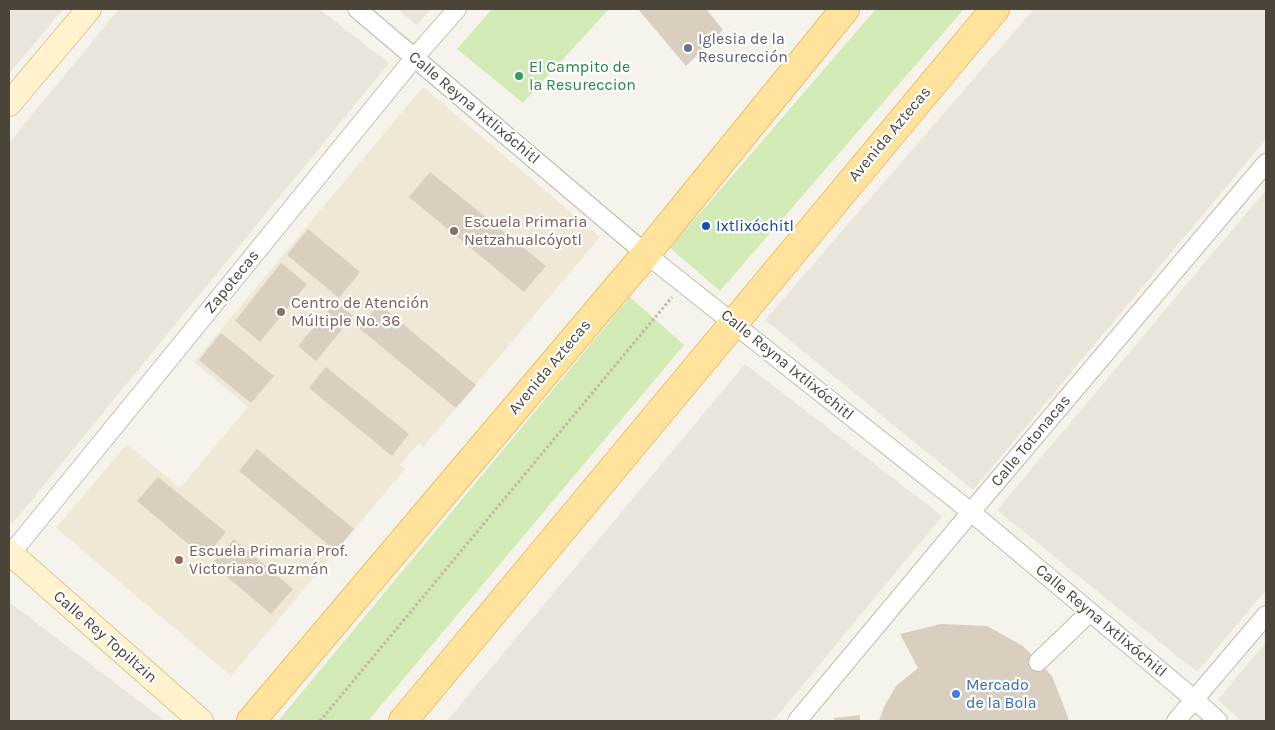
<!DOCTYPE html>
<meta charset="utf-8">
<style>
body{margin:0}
#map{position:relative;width:1275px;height:730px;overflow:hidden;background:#f6f3ec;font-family:Karla,sans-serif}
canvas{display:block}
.frame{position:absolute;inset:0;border:10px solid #4b4439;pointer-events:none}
</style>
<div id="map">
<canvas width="1275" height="730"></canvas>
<div class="frame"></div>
</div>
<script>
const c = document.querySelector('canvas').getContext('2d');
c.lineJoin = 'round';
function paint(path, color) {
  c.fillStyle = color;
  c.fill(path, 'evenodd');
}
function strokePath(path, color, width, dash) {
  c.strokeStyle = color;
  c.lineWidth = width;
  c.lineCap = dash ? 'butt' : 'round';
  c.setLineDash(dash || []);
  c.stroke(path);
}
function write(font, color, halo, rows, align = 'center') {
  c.font = font + ' Karla,sans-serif';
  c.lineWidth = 4.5;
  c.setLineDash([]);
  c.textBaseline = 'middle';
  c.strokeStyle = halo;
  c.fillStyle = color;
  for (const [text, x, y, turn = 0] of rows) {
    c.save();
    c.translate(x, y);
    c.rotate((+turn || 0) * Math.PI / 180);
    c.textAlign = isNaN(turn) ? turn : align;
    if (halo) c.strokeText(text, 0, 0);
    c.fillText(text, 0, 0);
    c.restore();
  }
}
paint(new Path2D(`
 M 9,9 L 63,9 L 9,74 Z
 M 119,9 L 319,9 L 389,63 L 12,524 L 9,521 L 9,143 Z
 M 397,9 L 431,9 L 417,25 Z
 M 1034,9 L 1266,9 L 1266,139 L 973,490 L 765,320 Z
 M 1266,190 L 1266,590 L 1197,672 L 997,510 Z
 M 745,364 L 942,516 L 773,721 L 447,721 Z
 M 9,602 L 165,721 L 9,721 Z
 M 1266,642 L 1266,721 L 1242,721 L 1218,700 Z`), '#eae5da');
paint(new Path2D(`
 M 423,87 L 600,237 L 423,447 L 419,443 L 400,465 L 405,469 L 231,676 L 56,528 L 127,444 L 180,488 L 248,407 L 194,362 Z`), '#efe8d6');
paint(new Path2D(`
 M 492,9 L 609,9 L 523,103 L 457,49 Z
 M 876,9 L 964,9 L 720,291 L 670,248 Z
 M 630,297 L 684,345 L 368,721 L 278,721 Z`), '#d2eab5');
paint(new Path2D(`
 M 638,9 L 706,9 L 723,30 L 686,66 Z
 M 430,172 L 546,266 L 524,292 L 409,197 Z
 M 308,229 L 360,272 L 339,298 L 287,255 Z
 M 281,263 L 307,284 L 260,342 L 235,321 Z
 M 336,301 L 353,316 L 316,361 L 298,346 Z
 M 379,304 L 476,385 L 456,408 L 359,328 Z
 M 221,333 L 274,376 L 251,403 L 199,360 Z
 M 326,367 L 409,434 L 392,456 L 309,388 Z
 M 257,449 L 354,529 L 336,551 L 239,471 Z
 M 158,477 L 226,532 L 205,558 L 137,501 Z
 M 234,539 L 293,589 L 271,614 L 212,564 Z
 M 941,624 L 987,626 L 1023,646 L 1052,676 L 1068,717 L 1068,721 L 879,721 L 884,707 L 896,686 L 918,668 L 900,634 Z
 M 860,715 L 860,721 L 834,721 L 834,718 Z`), '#d8cfc1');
const street = new Path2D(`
 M 357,9 L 646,254 L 971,512 L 1195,700 L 1218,721
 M 9,556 L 415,57 L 457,9
 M 1038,662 L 1090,612
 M 797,721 L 971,512 L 1266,163
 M 1176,721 L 1266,615`);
const secondary = new Path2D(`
 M 9,104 L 89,9
 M 9,552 L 201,721`);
const primary = new Path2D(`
 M 251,721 L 646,254 L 845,9
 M 403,721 L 995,9`);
strokePath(street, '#c2bbae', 20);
strokePath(secondary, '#d6c79b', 26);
strokePath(primary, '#e6c16a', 30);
strokePath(new Path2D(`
 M 320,721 L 672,297`), '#c4b79f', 3, [2.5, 2.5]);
strokePath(street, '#fff', 18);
strokePath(secondary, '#fff3cd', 24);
strokePath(primary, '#ffe39c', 28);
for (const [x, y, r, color] of [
 [688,48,5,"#6b7280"],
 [519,76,5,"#2e9e5b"],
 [706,226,5,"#1a4fb4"],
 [454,231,5,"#8d6e63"],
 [281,312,5,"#8d6e63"],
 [179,560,5,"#8d6e63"],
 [956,694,5,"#3f7fe0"]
]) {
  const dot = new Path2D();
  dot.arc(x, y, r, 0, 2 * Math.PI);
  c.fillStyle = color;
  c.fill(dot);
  strokePath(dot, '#fff', 2);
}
write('16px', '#5b616d', '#fff', [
 ["Iglesia de la",698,39],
 ["Resurección",698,57]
], 'left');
write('16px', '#27864d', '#fff', [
 ["El Campito de",529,67],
 ["la Resureccion",529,85]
], 'left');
write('16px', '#4b4439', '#fff', [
 ["Calle Reyna Ixtlixóchitl",474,108,40],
 ["Avenida Aztecas",890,134,-50],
 ["Zapotecas",232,282,-51],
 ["Calle Reyna Ixtlixóchitl",787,365,39],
 ["Avenida Aztecas",550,367,-50],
 ["Calle Totonacas",1031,441,-50],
 ["Calle Reyna Ixtlixóchitl",1101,621,40],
 ["Calle Rey Topiltzin",105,637,41]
]);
write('16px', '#785e54', '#fff', [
 ["Escuela Primaria",464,222],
 ["Netzahualcóyotl",464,240],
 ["Centro de Atención",291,303],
 ["Múltiple No. 36",291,321],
 ["Escuela Primaria Prof.",189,551],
 ["Victoriano Guzmán",189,569]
], 'left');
write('16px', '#164399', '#fff', [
 ["Ixtlixóchitl",716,226]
], 'left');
write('16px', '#366cbe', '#fff', [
 ["Mercado",966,685],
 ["de la Bola",966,703]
], 'left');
</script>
